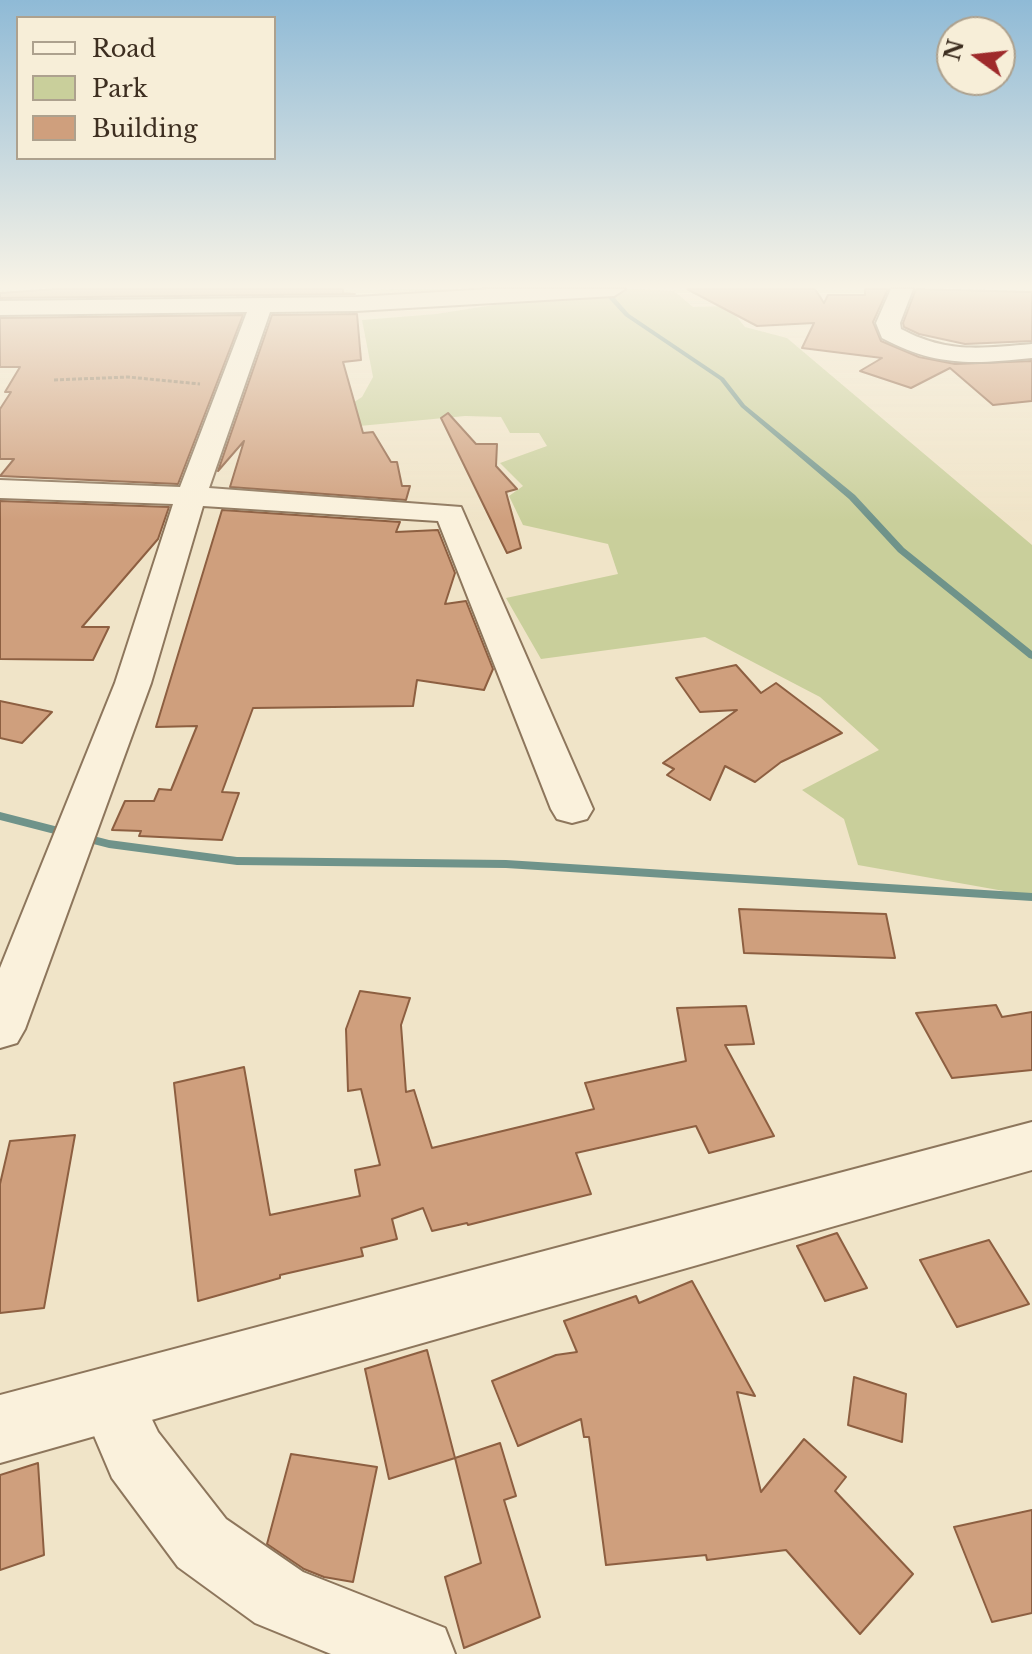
<!DOCTYPE html>
<style>
body{margin:0}
#map{position:relative;width:1032px;height:1654px;overflow:hidden;background:#f0e4c8;font-family:"Libre Baskerville",serif}
canvas{display:block}
.legend{position:absolute;left:16px;top:16px;width:260px;height:144px;box-sizing:border-box;background:#f7eed8;border:2px solid #ada18e;margin:0;padding:10px 14px;list-style:none;font-size:24px;color:#3d2e20}
.legend li{display:flex;align-items:center;gap:16px;height:40px}
.legend b{width:40px;border:2px solid #ada18e}
.north{position:absolute;left:936px;top:16px;width:80px;height:80px;box-sizing:border-box;background:#f7eed8;border:2px solid #ada18e;border-radius:50%;rotate:285deg;font-size:22px;font-weight:700;line-height:32px;text-align:center;color:#3d2e20}
.north::after{content:'';display:block;margin:auto;width:28px;height:36px;background:#9e2a2b;clip-path:polygon(50% 0,100% 100%,50% 72%,0 100%)}
</style>
<div id="map">
<canvas width="1032" height="1654"></canvas>
<ul class="legend">
<li><b style="height:10px;background:#faf1dc"></b>Road</li>
<li><b style="height:22px;background:#c9cf9b"></b>Park</li>
<li><b style="height:22px;background:#cf9f7d"></b>Building</li>
</ul>
<div class="north">N</div>
</div>
<script>
const c = document.querySelector('canvas').getContext('2d');
c.lineJoin = 'round';
function paint(path, color) {
  c.fillStyle = color;
  c.fill(path, 'evenodd');
}
function strokePath(path, color, width, dash) {
  c.strokeStyle = color;
  c.lineWidth = width;
  c.lineCap = dash ? 'butt' : 'round';
  c.setLineDash(dash || []);
  c.stroke(path);
}
paint(new Path2D(`
 M 368,289 L 643,289 L 674,291 L 693,307 L 728,306 L 745,327 L 787,338 L 1032,545 L 1032,896 L 858,865 L 844,819 L 802,790 L 879,750 L 820,697 L 705,637 L 541,659 L 506,598 L 618,574 L 608,544 L 523,525 L 509,496 L 523,486 L 500,463 L 547,446 L 539,433 L 510,433 L 501,417 L 465,416 L 349,427 L 332,416 L 362,397 L 373,377 L 362,320 L 436,314 L 500,304 L 493,294 Z`), '#c9cf9b');
paint(new Path2D(`
 M 600,289 L 607,289 L 629,314 L 724,378 L 745,405 L 855,495 L 904,548 L 1032,651 L 1032,659 L 1029,658 L 898,552 L 849,499 L 741,407 L 720,380 L 625,316 Z
 M 0,812 L 109,840 L 237,857 L 506,860 L 1032,893 L 1032,901 L 506,868 L 237,865 L 109,848 L 0,820 Z`), '#6f938a');
const building = new Path2D(`
 M 55,289 L 343,289 L 343,293 L 355,294 L 0,298 L 0,293 Z
 M 687,289 L 815,289 L 824,303 L 828,295 L 865,295 L 865,289 L 888,289 L 873,322 L 881,341 L 919,357 L 955,364 L 1032,361 L 1032,401 L 993,405 L 950,368 L 911,388 L 860,371 L 882,358 L 802,348 L 814,323 L 757,326 Z
 M 916,289 L 1032,292 L 1032,341 L 965,344 L 919,334 L 904,327 L 903,323 Z
 M 357,314 L 361,360 L 343,362 L 363,433 L 373,432 L 391,462 L 397,462 L 402,486 L 410,486 L 406,500 L 230,487 L 244,441 L 218,471 L 272,315 Z
 M 243,315 L 178,484 L 0,476 L 14,459 L 0,459 L 0,409 L 11,392 L 5,392 L 20,367 L 0,367 L 0,318 Z
 M 448,413 L 476,444 L 497,444 L 496,466 L 517,489 L 506,492 L 521,548 L 507,553 L 441,418 Z
 M 0,501 L 169,507 L 158,539 L 82,627 L 109,627 L 93,660 L 0,659 Z
 M 222,510 L 400,522 L 396,532 L 438,530 L 455,573 L 445,604 L 466,601 L 493,669 L 484,690 L 417,680 L 413,706 L 253,708 L 222,792 L 239,793 L 222,840 L 139,836 L 141,831 L 112,830 L 125,801 L 154,801 L 159,789 L 171,790 L 197,726 L 156,727 Z
 M 736,665 L 761,693 L 776,683 L 842,733 L 781,762 L 755,782 L 725,766 L 710,800 L 667,775 L 674,769 L 663,763 L 737,710 L 700,712 L 676,678 Z
 M 0,701 L 52,712 L 22,743 L 0,738 Z
 M 739,909 L 886,914 L 895,958 L 744,953 Z
 M 360,991 L 410,998 L 401,1025 L 406,1092 L 414,1090 L 432,1148 L 594,1109 L 585,1083 L 686,1061 L 677,1008 L 746,1006 L 754,1044 L 725,1045 L 774,1136 L 709,1153 L 696,1126 L 576,1153 L 591,1194 L 468,1225 L 467,1223 L 432,1231 L 423,1208 L 392,1219 L 397,1239 L 361,1248 L 363,1256 L 280,1275 L 280,1278 L 198,1301 L 174,1083 L 244,1067 L 270,1215 L 360,1196 L 355,1170 L 380,1165 L 361,1089 L 348,1091 L 346,1029 Z
 M 996,1005 L 1002,1017 L 1032,1012 L 1032,1070 L 952,1078 L 916,1013 Z
 M 75,1135 L 44,1308 L 0,1313 L 0,1184 L 10,1141 Z
 M 837,1233 L 867,1288 L 825,1301 L 797,1246 Z
 M 989,1240 L 1029,1304 L 957,1327 L 920,1260 Z
 M 692,1281 L 755,1396 L 737,1392 L 761,1492 L 804,1439 L 846,1477 L 835,1491 L 913,1574 L 860,1634 L 786,1550 L 707,1560 L 706,1555 L 606,1565 L 589,1437 L 584,1437 L 581,1419 L 518,1446 L 492,1381 L 556,1355 L 577,1352 L 564,1321 L 636,1296 L 639,1303 Z
 M 427,1350 L 455,1458 L 389,1479 L 365,1369 Z
 M 854,1377 L 906,1394 L 902,1442 L 848,1425 Z
 M 500,1443 L 516,1496 L 504,1500 L 540,1617 L 464,1648 L 445,1577 L 481,1563 L 455,1458 Z
 M 291,1454 L 377,1467 L 353,1582 L 324,1577 L 304,1569 L 267,1544 Z
 M 38,1463 L 44,1555 L 0,1570 L 0,1475 Z
 M 1032,1510 L 1032,1613 L 992,1622 L 954,1527 Z`);
paint(building, '#cf9f7d');
strokePath(building, '#8d5f41', 2);
const minor = new Path2D(`
 M 490,289 L 625,289 L 614,296 L 356,311 L 270,312 L 209,488 L 461,507 L 593,809 L 587,819 L 572,823 L 557,819 L 551,809 L 438,521 L 203,506 L 151,683 L 25,1029 L 17,1043 L 0,1048 L 0,968 L 115,683 L 173,504 L 0,498 L 0,480 L 180,487 L 247,312 L 0,315 L 0,301 L 356,297 Z
 M 891,289 L 913,289 L 900,323 L 901,329 C 948,354 981,348 1032,344 L 1032,358 C 973,364 936,367 882,338 L 876,323 Z
 M 109,1367 L 131,1376 L 158,1432 L 226,1519 L 303,1572 L 445,1628 L 455,1654 L 331,1654 L 255,1623 L 178,1567 L 112,1478 L 78,1398 L 87,1376 Z`);
const tertiary = new Path2D(`
 M 1032,1122 L 1032,1170 L 0,1463 L 0,1395 Z`);
strokePath(minor, '#8d765c', 4);
strokePath(tertiary, '#8d765c', 4);
strokePath(new Path2D(`
 M 54,380 L 128,377 L 200,384`), '#8d765c', 3, [4, 2]);
paint(minor, '#faf1dc');
paint(tertiary, '#faf1dc');
const sky = c.createLinearGradient(0, 0, 0, 521);
sky.addColorStop(0, '#8fbad6');
sky.addColorStop(0.55, '#f8f3e6');
sky.addColorStop(1, '#f8f3e600');
c.fillStyle = sky;
c.fillRect(0, 0, 1032, 521);
</script>
